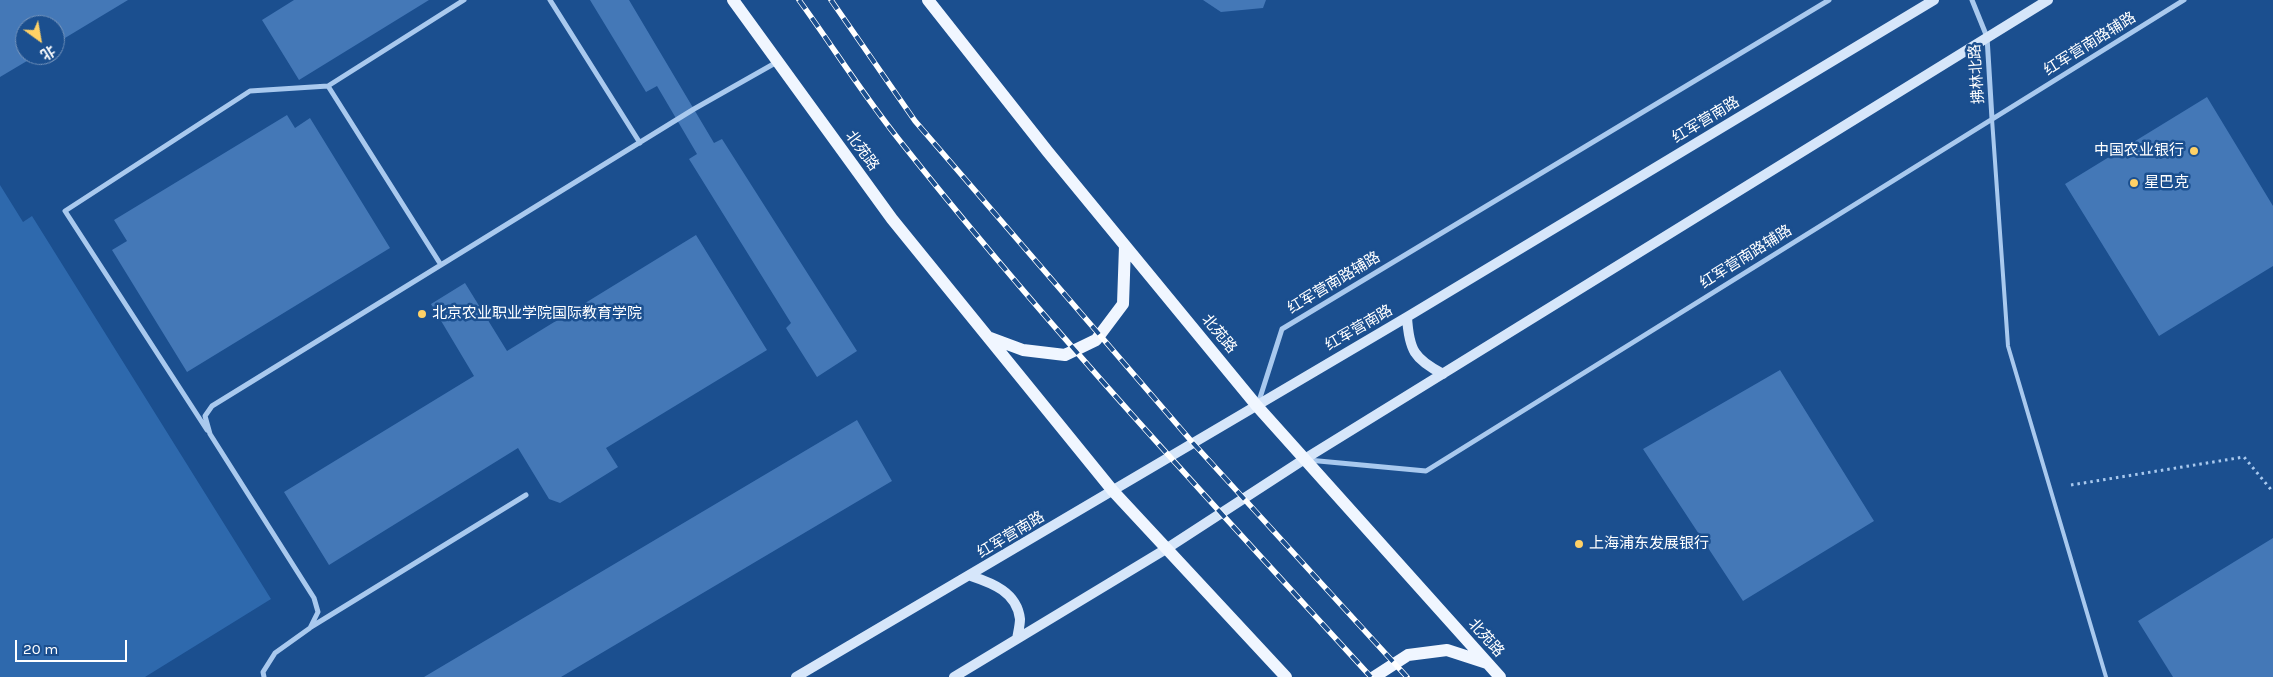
<!DOCTYPE html>
<meta charset="utf-8">
<style>
body{margin:0}
#map{position:relative;width:2273px;height:677px;overflow:hidden;background:#1b4f8f;font-family:Karla,"Noto Sans SC",sans-serif}
canvas{display:block}
.north{position:absolute;left:15px;top:15px;width:50px;height:50px;box-sizing:border-box;background:#1b4f8f;border:1px solid #7695bc;border-radius:50%;rotate:148deg;font-size:14px;font-weight:700;line-height:20px;text-align:center;color:#fff}
.north::after{content:'';display:block;margin:auto;width:18px;height:22px;background:#ffd166;clip-path:polygon(50% 0,100% 100%,50% 72%,0 100%)}
.scale{position:absolute;left:15px;top:640px;width:112px;height:22px;box-sizing:border-box;border:2px solid #fff;border-top:0;padding-left:6px;font-size:15px;line-height:18px;white-space:nowrap;color:#fff;-webkit-text-stroke:4px #1b4f8f;paint-order:stroke}
</style>
<div id="map">
<canvas width="2273" height="677"></canvas>
<div class="north">北</div>
<div class="scale">20 m</div>
</div>
<script>
const c = document.querySelector('canvas').getContext('2d');
c.lineJoin = 'round';
function paint(path, color) {
  c.fillStyle = color;
  c.fill(path, 'evenodd');
}
function strokePath(path, color, width, dash) {
  c.strokeStyle = color;
  c.lineWidth = width;
  c.lineCap = dash ? 'butt' : 'round';
  c.setLineDash(dash || []);
  c.stroke(path);
}
function write(font, color, halo, rows, align = 'center') {
  c.font = font + ' Karla,"Noto Sans SC",sans-serif';
  c.lineWidth = 5;
  c.setLineDash([]);
  c.textBaseline = 'middle';
  c.strokeStyle = halo;
  c.fillStyle = color;
  for (const [text, x, y, turn = 0] of rows) {
    c.save();
    c.translate(x, y);
    c.rotate((+turn || 0) * Math.PI / 180);
    c.textAlign = isNaN(turn) ? turn : align;
    if (halo) c.strokeText(text, 0, 0);
    c.fillText(text, 0, 0);
    c.restore();
  }
}
paint(new Path2D(`
 M 0,185 L 23,222 L 32,216 L 271,599 L 145,677 L 0,677 Z`), '#2e69ad');
paint(new Path2D(`
 M 0,0 L 128,0 L 55,44 L 55,25 L 25,25 L 25,55 L 37,55 L 0,77 Z
 M 294,0 L 429,0 L 299,80 L 262,20 Z
 M 590,0 L 629,0 L 714,143 L 722,139 L 857,351 L 817,377 L 786,328 L 791,323 L 689,159 L 697,154 L 657,86 L 646,92 Z
 M 1203,0 L 1266,0 L 1263,8 L 1221,12 Z
 M 2207,97 L 2273,206 L 2273,266 L 2159,336 L 2065,184 Z
 M 287,115 L 295,128 L 310,118 L 390,248 L 187,372 L 112,250 L 127,241 L 114,220 Z
 M 696,235 L 767,350 L 606,448 L 618,467 L 560,503 L 549,499 L 518,448 L 329,565 L 284,492 L 474,376 L 431,304 L 465,283 L 507,351 Z
 M 1780,370 L 1874,521 L 1743,601 L 1643,449 Z
 M 857,420 L 892,481 L 561,677 L 424,677 Z
 M 2273,538 L 2273,677 L 2173,677 L 2138,621 Z`), '#4478b7');
strokePath(new Path2D(`
 M 2071,485 L 2244,457 L 2273,492`), '#a9c9ee', 3, [2.5, 4]);
strokePath(new Path2D(`
 M 1992,119 L 2008,346 L 2106,677`), '#a9c9ee', 4);
strokePath(new Path2D(`
 M 550,0 L 640,143
 M 1972,0 L 1987,37 L 1992,119
 M 441,265 L 328,86 L 464,0
 M 1258,404 L 1282,329 L 1829,0
 M 207,430 L 65,211 L 250,91 L 328,86
 M 1308,460 L 1426,471 L 2184,0
 M 311,627 L 526,495
 M 264,677 L 263,672 L 275,653 L 310,628 L 318,612 L 314,598 L 210,434 L 205,416 L 212,406 L 694,109 L 777,62`), '#a9c9ee', 5);
strokePath(new Path2D(`
 M 1407,317 C 1409,350 1414,359 1443,374
 M 971,576 C 992,583 1017,592 1020,619 C 1020,625 1018,633 1017,639
 M 796,677 L 1407,317 L 1934,0
 M 954,677 L 1166,549 L 1303,460 L 2048,0`), '#d6e6fa', 10);
strokePath(new Path2D(`
 M 733,0 L 892,219 L 1113,491 L 1286,677
 M 928,0 L 1048,152 L 1257,406 L 1500,677
 M 988,337 L 1023,350 L 1065,355 L 1096,340 L 1123,304 L 1125,246
 M 1374,677 L 1408,655 L 1447,650 L 1487,663`), '#f0f6ff', 12);
const rail = new Path2D(`
 M 799,0 C 833,47 864,96 900,141 C 1048,328 1211,502 1371,677
 M 831,0 L 915,121 L 1193,443 L 1407,677`);
strokePath(rail, '#fff', 5.5);
strokePath(rail, '#1b4f8f', 4, [11]);
for (const [x, y, r, color] of [
 [2194,151,5,"#ffd166"],
 [2134,183,5,"#ffd166"],
 [422,314,5,"#ffd166"],
 [1579,544,5,"#ffd166"]
]) {
  const dot = new Path2D();
  dot.arc(x, y, r, 0, 2 * Math.PI);
  c.fillStyle = color;
  c.fill(dot);
  strokePath(dot, '#1b4f8f', 2);
}
write('15px', '#fff', '#1b4f8f', [
 ["红军营南路辅路",2090,44,-32],
 ["拂林北路",1977,74,-94],
 ["红军营南路",1706,120,-31],
 ["北苑路",862,151,54],
 ["红军营南路辅路",1746,257,-32],
 ["红军营南路辅路",1334,283,-31],
 ["红军营南路",1359,328,-30],
 ["北苑路",1219,334,50],
 ["红军营南路",1011,535,-31],
 ["北苑路",1486,638,48]
]);
write('15px', '#fff', '#1b4f8f', [
 ["中国农业银行",2184,151,"right"],
 ["星巴克",2144,183],
 ["北京农业职业学院国际教育学院",432,314],
 ["上海浦东发展银行",1589,544]
], 'left');
</script>
